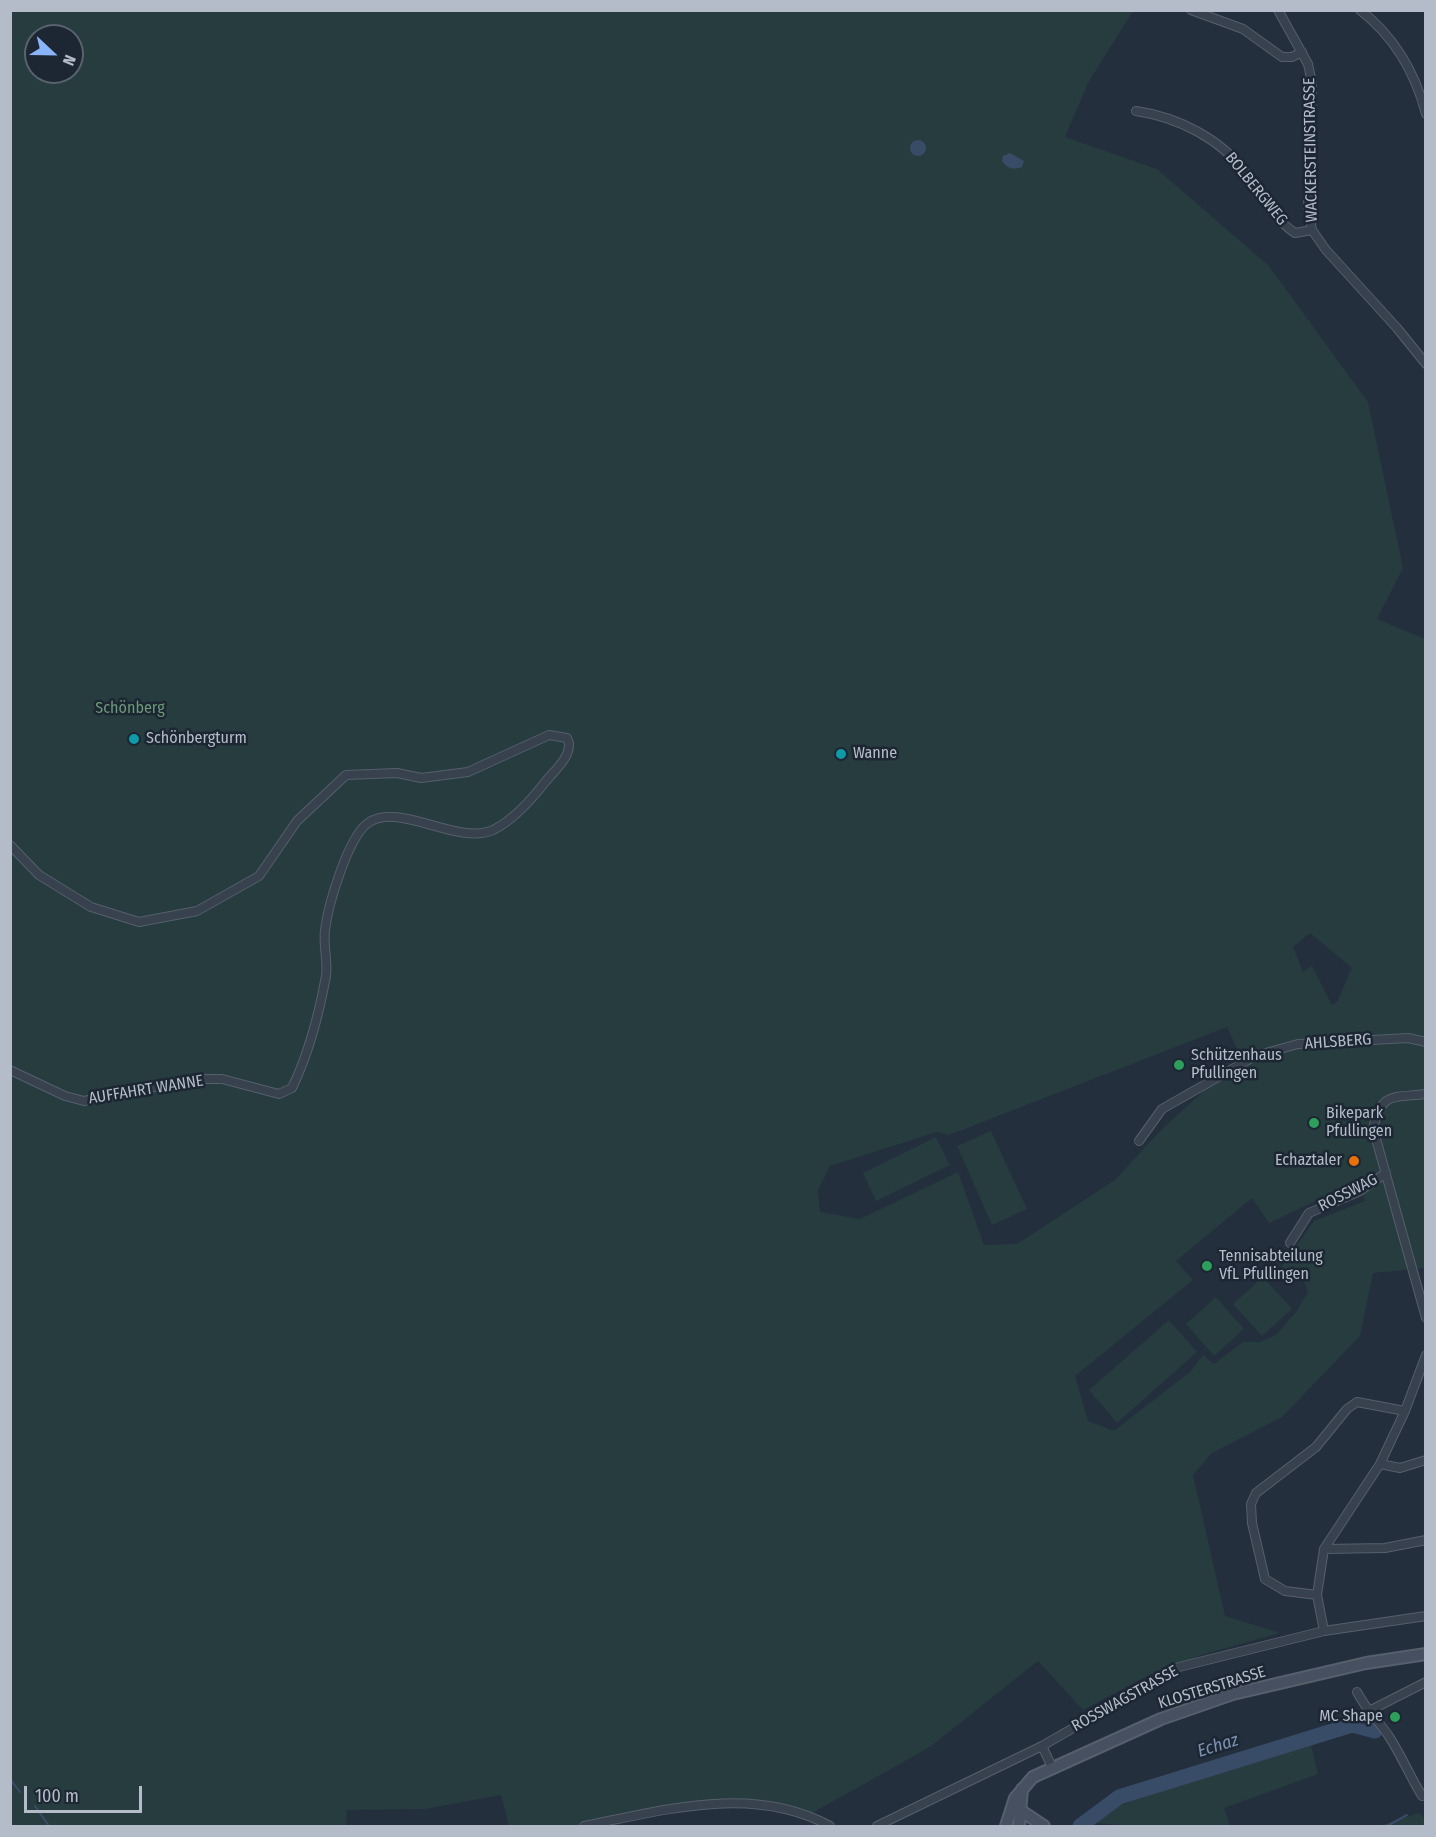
<!DOCTYPE html>
<meta charset="utf-8">
<style>
body{margin:0}
#map{position:relative;width:1436px;height:1837px;overflow:hidden;background:#242f3e;font-family:"Fira Sans Condensed",sans-serif}
canvas{display:block}
.frame{position:absolute;inset:0;border:12px solid #b4bcc9;pointer-events:none}
.north{position:absolute;left:24px;top:24px;width:60px;height:60px;box-sizing:border-box;background:#1d2633;border:2px solid #59626f;border-radius:50%;rotate:112deg;font-size:16px;font-weight:700;line-height:24px;text-align:center;color:#b4bcc9}
.north::after{content:'';display:block;margin:auto;width:21px;height:27px;background:#8ab4f8;clip-path:polygon(50% 0,100% 100%,50% 72%,0 100%)}
.scale{position:absolute;left:24px;top:1786px;width:118px;height:27px;box-sizing:border-box;border:3px solid #b4bcc9;border-top:0;padding-left:8px;font-size:18px;line-height:21px;white-space:nowrap;color:#b4bcc9;-webkit-text-stroke:4px #1d2633;paint-order:stroke}
</style>
<div id="map">
<canvas width="1436" height="1837"></canvas>
<div class="frame"></div>
<div class="north">N</div>
<div class="scale">100 m</div>
</div>
<script>
const c = document.querySelector('canvas').getContext('2d');
c.lineJoin = 'round';
function paint(path, color) {
  c.fillStyle = color;
  c.fill(path, 'evenodd');
}
function strokePath(path, color, width, dash) {
  c.strokeStyle = color;
  c.lineWidth = width;
  c.lineCap = dash ? 'butt' : 'round';
  c.setLineDash(dash || []);
  c.stroke(path);
}
function write(font, color, halo, rows, align = 'center') {
  c.font = font + ' "Fira Sans Condensed",sans-serif';
  c.lineWidth = 5;
  c.setLineDash([]);
  c.textBaseline = 'middle';
  c.strokeStyle = halo;
  c.fillStyle = color;
  for (const [text, x, y, turn = 0] of rows) {
    c.save();
    c.translate(x, y);
    c.rotate((+turn || 0) * Math.PI / 180);
    c.textAlign = isNaN(turn) ? turn : align;
    if (halo) c.strokeText(text, 0, 0);
    c.fillText(text, 0, 0);
    c.restore();
  }
}
paint(new Path2D(`
 M 11,11 L 1133,11 L 1088,83 L 1065,137 L 1157,169 L 1269,266 L 1368,402 L 1403,568 L 1377,619 L 1425,639 L 1425,1268 L 1373,1273 L 1360,1336 L 1282,1417 L 1212,1453 L 1193,1475 L 1225,1616 L 1280,1633 L 1201,1655 L 1147,1676 L 1083,1710 L 1038,1661 L 930,1747 L 814,1812 L 811,1817 L 768,1804 L 690,1806 L 584,1826 L 509,1826 L 501,1795 L 425,1809 L 347,1810 L 346,1826 L 11,1826 ZM 36,36 L 72,36 L 72,72 L 36,72 ZM 1310,933 L 1352,968 L 1337,1002 L 1332,1005 L 1312,966 L 1303,972 L 1293,947 ZM 1227,1027 L 1241,1057 L 1161,1130 L 1115,1180 L 1017,1244 L 984,1245 L 958,1172 L 860,1219 L 820,1212 L 818,1190 L 830,1166 L 937,1132 L 949,1135 ZM 1356,1182 L 1365,1201 L 1314,1221 L 1275,1276 L 1290,1283 L 1299,1267 L 1308,1292 L 1296,1312 L 1276,1335 L 1260,1342 L 1243,1342 L 1214,1364 L 1203,1355 L 1191,1371 L 1114,1431 L 1088,1421 L 1075,1376 L 1193,1280 L 1176,1261 L 1252,1198 L 1269,1223 Z
 M 991,1131 L 1027,1209 L 992,1225 L 957,1146 Z
 M 936,1137 L 950,1165 L 876,1201 L 863,1173 Z
 M 1263,1277 L 1292,1309 L 1262,1336 L 1233,1304 Z
 M 1216,1297 L 1244,1329 L 1214,1356 L 1186,1324 Z
 M 1169,1320 L 1197,1352 L 1117,1423 L 1089,1390 Z
 M 1310,1741 L 1318,1774 L 1224,1808 L 1230,1826 L 1135,1826 L 1094,1823 L 1112,1808 Z
 M 1419,1813 L 1425,1819 L 1425,1826 L 1380,1826 Z`), '#263c3f');
paint(new Path2D(`
 M910 148a8 8 0 1 1 16 0a8 8 0 1 1-16 0Z
 M 1010,153 L 1024,161 L 1022,167 C 1012,170 1008,169 1002,161 L 1003,156 Z`), '#394c67');
strokePath(new Path2D(`
 M 10,1779 L 20,1792
 M 35,1806 L 49,1826
 M 1387,1826 L 1407,1815`), '#394c67', 2);
strokePath(new Path2D(`
 M 1080,1826 L 1119,1797 L 1352,1725 L 1375,1731`), '#394c67', 15);
const minor = new Path2D(`
 M 1191,10 L 1243,29 L 1282,57 L 1292,57 L 1302,52
 M 1278,10 L 1308,64 L 1312,83 L 1308,209 L 1312,230 L 1326,250 L 1397,328 L 1426,364
 M 1360,10 C 1395,37 1415,72 1426,114
 M 1136,111 C 1178,117 1221,139 1246,173 C 1261,195 1273,218 1295,233 L 1312,230
 M 10,845 L 39,875 L 91,907 L 139,922 L 197,911 L 259,876 L 297,821 L 346,775 L 397,773 L 421,778 L 468,772 L 549,735 L 567,738 L 569,743 C 570,758 555,770 546,781 C 532,799 514,820 493,830 C 457,846 400,801 368,823 C 348,837 328,905 325,930 C 323,945 328,961 326,976 C 319,1014 309,1053 292,1088 L 279,1094 L 222,1079 L 193,1079 L 84,1101 L 65,1096 L 10,1070
 M 1426,1094 C 1391,1098 1382,1092 1373,1128 L 1426,1318
 M 1139,1141 L 1162,1109 L 1255,1056 L 1298,1044 L 1408,1038 L 1426,1042
 M 1290,1243 L 1309,1213 L 1358,1192 L 1386,1173
 M 1380,1464 L 1400,1468 L 1426,1460
 M 1324,1549 L 1385,1548 L 1426,1540
 M 1317,1595 L 1285,1591 L 1265,1579 L 1252,1523 L 1251,1504 L 1256,1493 L 1316,1447 L 1347,1409 L 1357,1402 L 1405,1411
 M 1324,1631 L 1317,1595 L 1324,1549 L 1380,1464 L 1405,1411 L 1426,1355
 M 1357,1692 C 1366,1710 1380,1722 1390,1738 C 1402,1757 1411,1778 1422,1796 L 1426,1795
 M 1369,1711 L 1426,1682
 M 1042,1746 L 1052,1767
 M 584,1826 C 665,1810 753,1784 830,1826
 M 877,1826 L 1042,1746 L 1179,1667 L 1324,1631 L 1426,1616`);
const secondary = new Path2D(`
 M 1020,1810 L 1044,1826
 M 1006,1826 L 1015,1798 L 1033,1777 L 1161,1719 L 1233,1694 L 1366,1663 L 1426,1654
 M 1019,1826 L 1022,1789`);
strokePath(minor, '#565f6c', 10);
strokePath(secondary, '#565f6c', 14);
strokePath(minor, '#38414e', 8);
strokePath(secondary, '#465061', 10);
for (const [x, y, r, color] of [
 [134,739,6,"#0f9aa8"],
 [841,754,6,"#0f9aa8"],
 [1179,1065,6,"#2e9e5b"],
 [1314,1123,6,"#2e9e5b"],
 [1354,1161,6,"#e8710a"],
 [1207,1266,6,"#2e9e5b"],
 [1395,1717,6,"#2e9e5b"]
]) {
  const dot = new Path2D();
  dot.arc(x, y, r, 0, 2 * Math.PI);
  c.fillStyle = color;
  c.fill(dot);
  strokePath(dot, '#1d2633', 2);
}
write('16px', '#b4bcc9', '#1d2633', [
 ["WACKERSTEINSTRASSE",1311,150,-91],
 ["BOLBERGWEG",1256,189,51],
 ["AHLSBERG",1338,1042,-4],
 ["AUFFAHRT WANNE",146,1090,-9],
 ["ROSSWAG",1348,1193,-27],
 ["KLOSTERSTRASSE",1212,1688,-17],
 ["ROSSWAGSTRASSE",1125,1699,-29]
]);
write('16px', '#6b9a76', '#1d2633', [
 ["Schönberg",130,709]
]);
write('16px', '#b4bcc9', '#1d2633', [
 ["Schönbergturm",146,739],
 ["Wanne",853,754],
 ["Schützenhaus",1191,1056],
 ["Pfullingen",1191,1074],
 ["Bikepark",1326,1114],
 ["Pfullingen",1326,1132],
 ["Echaztaler",1342,1161,"right"],
 ["Tennisabteilung",1219,1257],
 ["VfL Pfullingen",1219,1275],
 ["MC Shape",1383,1717,"right"]
], 'left');
write('italic 18px', '#7c92b1', '#1d2633', [
 ["Echaz",1218,1746,-17]
]);
</script>
